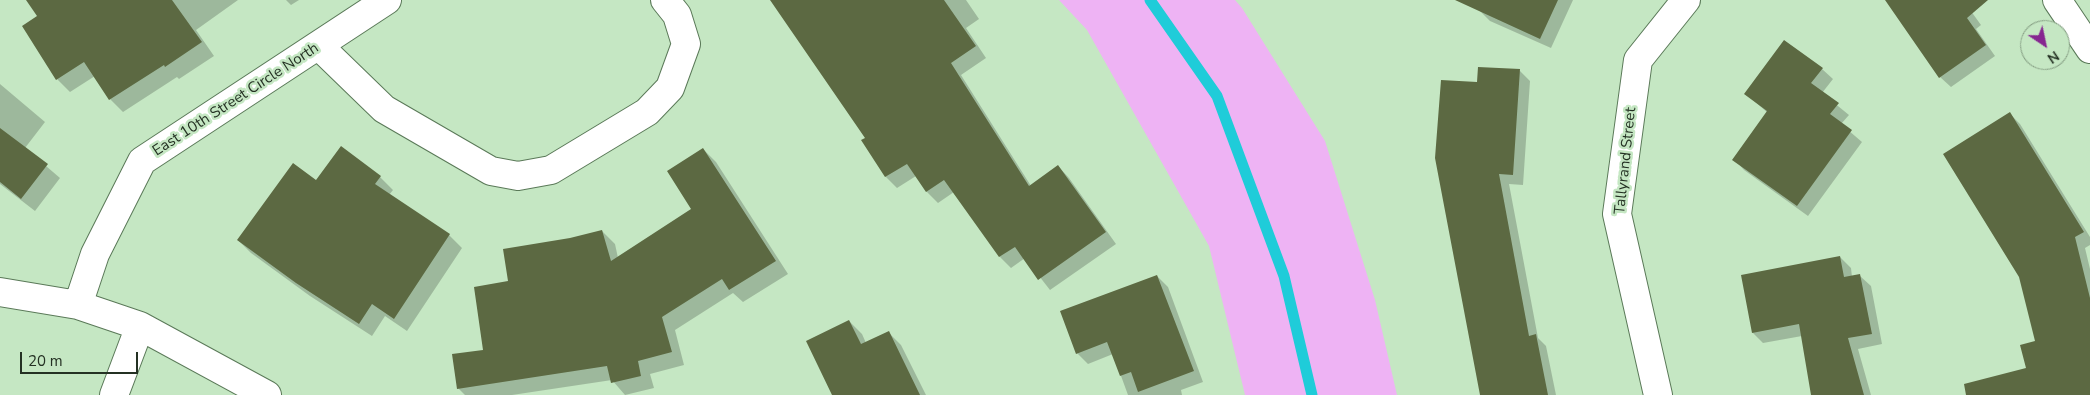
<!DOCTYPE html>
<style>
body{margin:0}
#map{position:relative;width:2090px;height:395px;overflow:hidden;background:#c5e7c3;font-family:"Nunito Sans",sans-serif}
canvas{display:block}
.north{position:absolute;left:2020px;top:20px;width:50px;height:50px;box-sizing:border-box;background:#c5e7c3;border:1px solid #859e83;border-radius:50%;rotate:146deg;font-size:14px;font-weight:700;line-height:20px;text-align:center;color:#243123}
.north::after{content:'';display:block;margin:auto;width:18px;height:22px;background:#862690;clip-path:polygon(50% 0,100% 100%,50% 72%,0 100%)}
.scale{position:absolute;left:20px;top:352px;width:118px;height:22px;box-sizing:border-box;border:2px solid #243123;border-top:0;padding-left:6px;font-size:15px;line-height:18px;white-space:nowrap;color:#243123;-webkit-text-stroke:4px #c5e7c3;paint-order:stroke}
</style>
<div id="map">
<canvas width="2090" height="395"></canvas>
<div class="north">N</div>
<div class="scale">20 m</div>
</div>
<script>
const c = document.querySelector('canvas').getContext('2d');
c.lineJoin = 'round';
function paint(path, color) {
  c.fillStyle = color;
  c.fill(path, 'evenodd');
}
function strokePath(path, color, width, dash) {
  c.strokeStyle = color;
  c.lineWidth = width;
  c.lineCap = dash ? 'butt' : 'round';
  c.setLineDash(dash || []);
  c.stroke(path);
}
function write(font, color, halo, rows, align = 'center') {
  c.font = font + ' "Nunito Sans",sans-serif';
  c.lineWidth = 5;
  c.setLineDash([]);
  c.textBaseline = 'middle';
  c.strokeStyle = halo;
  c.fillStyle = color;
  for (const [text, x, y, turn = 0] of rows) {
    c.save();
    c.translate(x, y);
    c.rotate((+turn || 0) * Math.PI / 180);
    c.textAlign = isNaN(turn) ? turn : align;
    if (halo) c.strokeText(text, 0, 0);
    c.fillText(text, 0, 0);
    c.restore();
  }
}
paint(new Path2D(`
 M 1059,0 L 1235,0 L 1242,8 L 1325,141 L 1375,300 L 1397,395 L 1245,395 L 1209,246 L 1087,30 Z`), '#eeb3f4');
paint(new Path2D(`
 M 36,0 L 238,0 L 196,30 L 214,56 L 179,79 L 177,77 L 123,112 L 110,99 L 95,76 L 70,92 L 57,79 Z
 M 286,0 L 299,0 L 291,5 Z
 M 787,0 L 966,0 L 979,19 L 966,28 L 986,58 L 961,75 L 1031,186 L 1058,166 L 1069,178 L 1116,244 L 1050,290 L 1025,258 L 1011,268 L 1000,257 L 954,192 L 938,203 L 927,192 L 916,176 L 897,188 L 886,177 L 863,141 L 867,138 Z
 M 1484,0 L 1573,0 L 1551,48 L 1490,21 L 1479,10 Z
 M 1887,0 L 1963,0 L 1981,25 L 1976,29 L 1995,56 L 1951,87 L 1940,77 Z
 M 1822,69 L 1833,79 L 1822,93 L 1849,115 L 1841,124 L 1862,142 L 1808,216 L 1744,170 L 1734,159 L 1768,113 L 1746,94 Z
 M 1520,71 L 1530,81 L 1523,185 L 1509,184 L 1538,338 L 1546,346 L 1556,395 L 1482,395 L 1478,83 Z
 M 0,84 L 45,122 L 25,148 L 60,178 L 35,211 L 0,184 Z
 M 2010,114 L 2020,124 L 2090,237 L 2090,245 L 2085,248 L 2090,269 L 2090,395 L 2008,395 L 2028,369 L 2037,342 Z
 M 341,148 L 380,177 L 393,190 L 389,195 L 449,235 L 462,248 L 407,331 L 385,316 L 372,336 L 310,296 L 251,253 L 238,240 L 316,182 Z
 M 703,149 L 716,162 L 788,274 L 743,302 L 733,293 L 675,330 L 684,365 L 650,374 L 654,388 L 625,395 L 612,380 L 512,395 L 465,395 L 458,388 L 484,351 L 510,282 L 570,240 L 602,231 L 615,244 L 618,258 L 693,209 Z
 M 1840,257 L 1851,268 L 1852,277 L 1860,276 L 1871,286 L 1882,344 L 1858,349 L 1871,395 L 1813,395 L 1802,336 L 1763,343 L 1753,333 L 1742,276 Z
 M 1157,276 L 1168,287 L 1203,382 L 1181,390 L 1182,395 L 1128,395 L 1113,354 L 1088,364 L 1077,353 Z
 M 849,321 L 862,334 L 866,343 L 888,332 L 901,345 L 926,395 L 833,395 Z`), '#0003');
strokePath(new Path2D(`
 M 1150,0 L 1217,96 L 1284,276 L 1312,395`), '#1fccd9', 11);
paint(new Path2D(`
 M 26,0 L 172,0 L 202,42 L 165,67 L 164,65 L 109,100 L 84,62 L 56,80 L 22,26 L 37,16 Z
 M 770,0 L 944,0 L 976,46 L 951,63 L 1029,186 L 1058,165 L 1106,232 L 1038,280 L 1015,247 L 999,257 L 944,180 L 926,192 L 907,164 L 885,177 L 861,140 L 865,138 Z
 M 1455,0 L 1558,0 L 1540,39 Z
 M 1885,0 L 1988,0 L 1967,18 L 1986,45 L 1939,78 Z
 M 1784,40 L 1823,68 L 1811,83 L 1839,103 L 1830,114 L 1852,130 L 1797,206 L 1732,160 L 1767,111 L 1744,94 Z
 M 1478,67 L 1520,69 L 1513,175 L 1499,174 L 1529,336 L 1536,334 L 1548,395 L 1480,395 L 1435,158 L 1441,80 L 1477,82 Z
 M 2010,112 L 2084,232 L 2075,237 L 2090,298 L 2090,395 L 1966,395 L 1964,384 L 2026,368 L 2020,345 L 2035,341 L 2019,277 L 1943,154 Z
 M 0,128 L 48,164 L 21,199 L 0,182 Z
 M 341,146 L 381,176 L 375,184 L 450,234 L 394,319 L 372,304 L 359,324 L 296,283 L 237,240 L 293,163 L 316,180 Z
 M 703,148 L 776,261 L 729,290 L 722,279 L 662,317 L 672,352 L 638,361 L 641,376 L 611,383 L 607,366 L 457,389 L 452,354 L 483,350 L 474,287 L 508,281 L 503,249 L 570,238 L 602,230 L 611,261 L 691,209 L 667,171 Z
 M 1840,256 L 1844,277 L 1860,274 L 1872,334 L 1848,338 L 1864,395 L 1811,395 L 1799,324 L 1752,333 L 1741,275 Z
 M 1157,275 L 1194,371 L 1138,392 L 1131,372 L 1120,376 L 1107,342 L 1076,354 L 1060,311 Z
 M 849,320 L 861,344 L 889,331 L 920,395 L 832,395 L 806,341 Z`), '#5c6942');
const minor = new Path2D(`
 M 2057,0 L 2090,49
 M 319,46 L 384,109 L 491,171 L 518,176 L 551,170 L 647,112 L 670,88 L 686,44 L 677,15 L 665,0
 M 0,292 L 78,305 L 140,326 L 267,395
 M 78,305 L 95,254 L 142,161 L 387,0
 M 114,395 L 140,326
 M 1658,395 L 1617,214 L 1638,60 L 1686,0`);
strokePath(minor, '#5a7958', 30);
strokePath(minor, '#fff', 28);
write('15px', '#243123', '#c5e7c3', [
 ["East 10th Street Circle North",236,100,-33],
 ["Tallyrand Street",1626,161,-84]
]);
</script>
